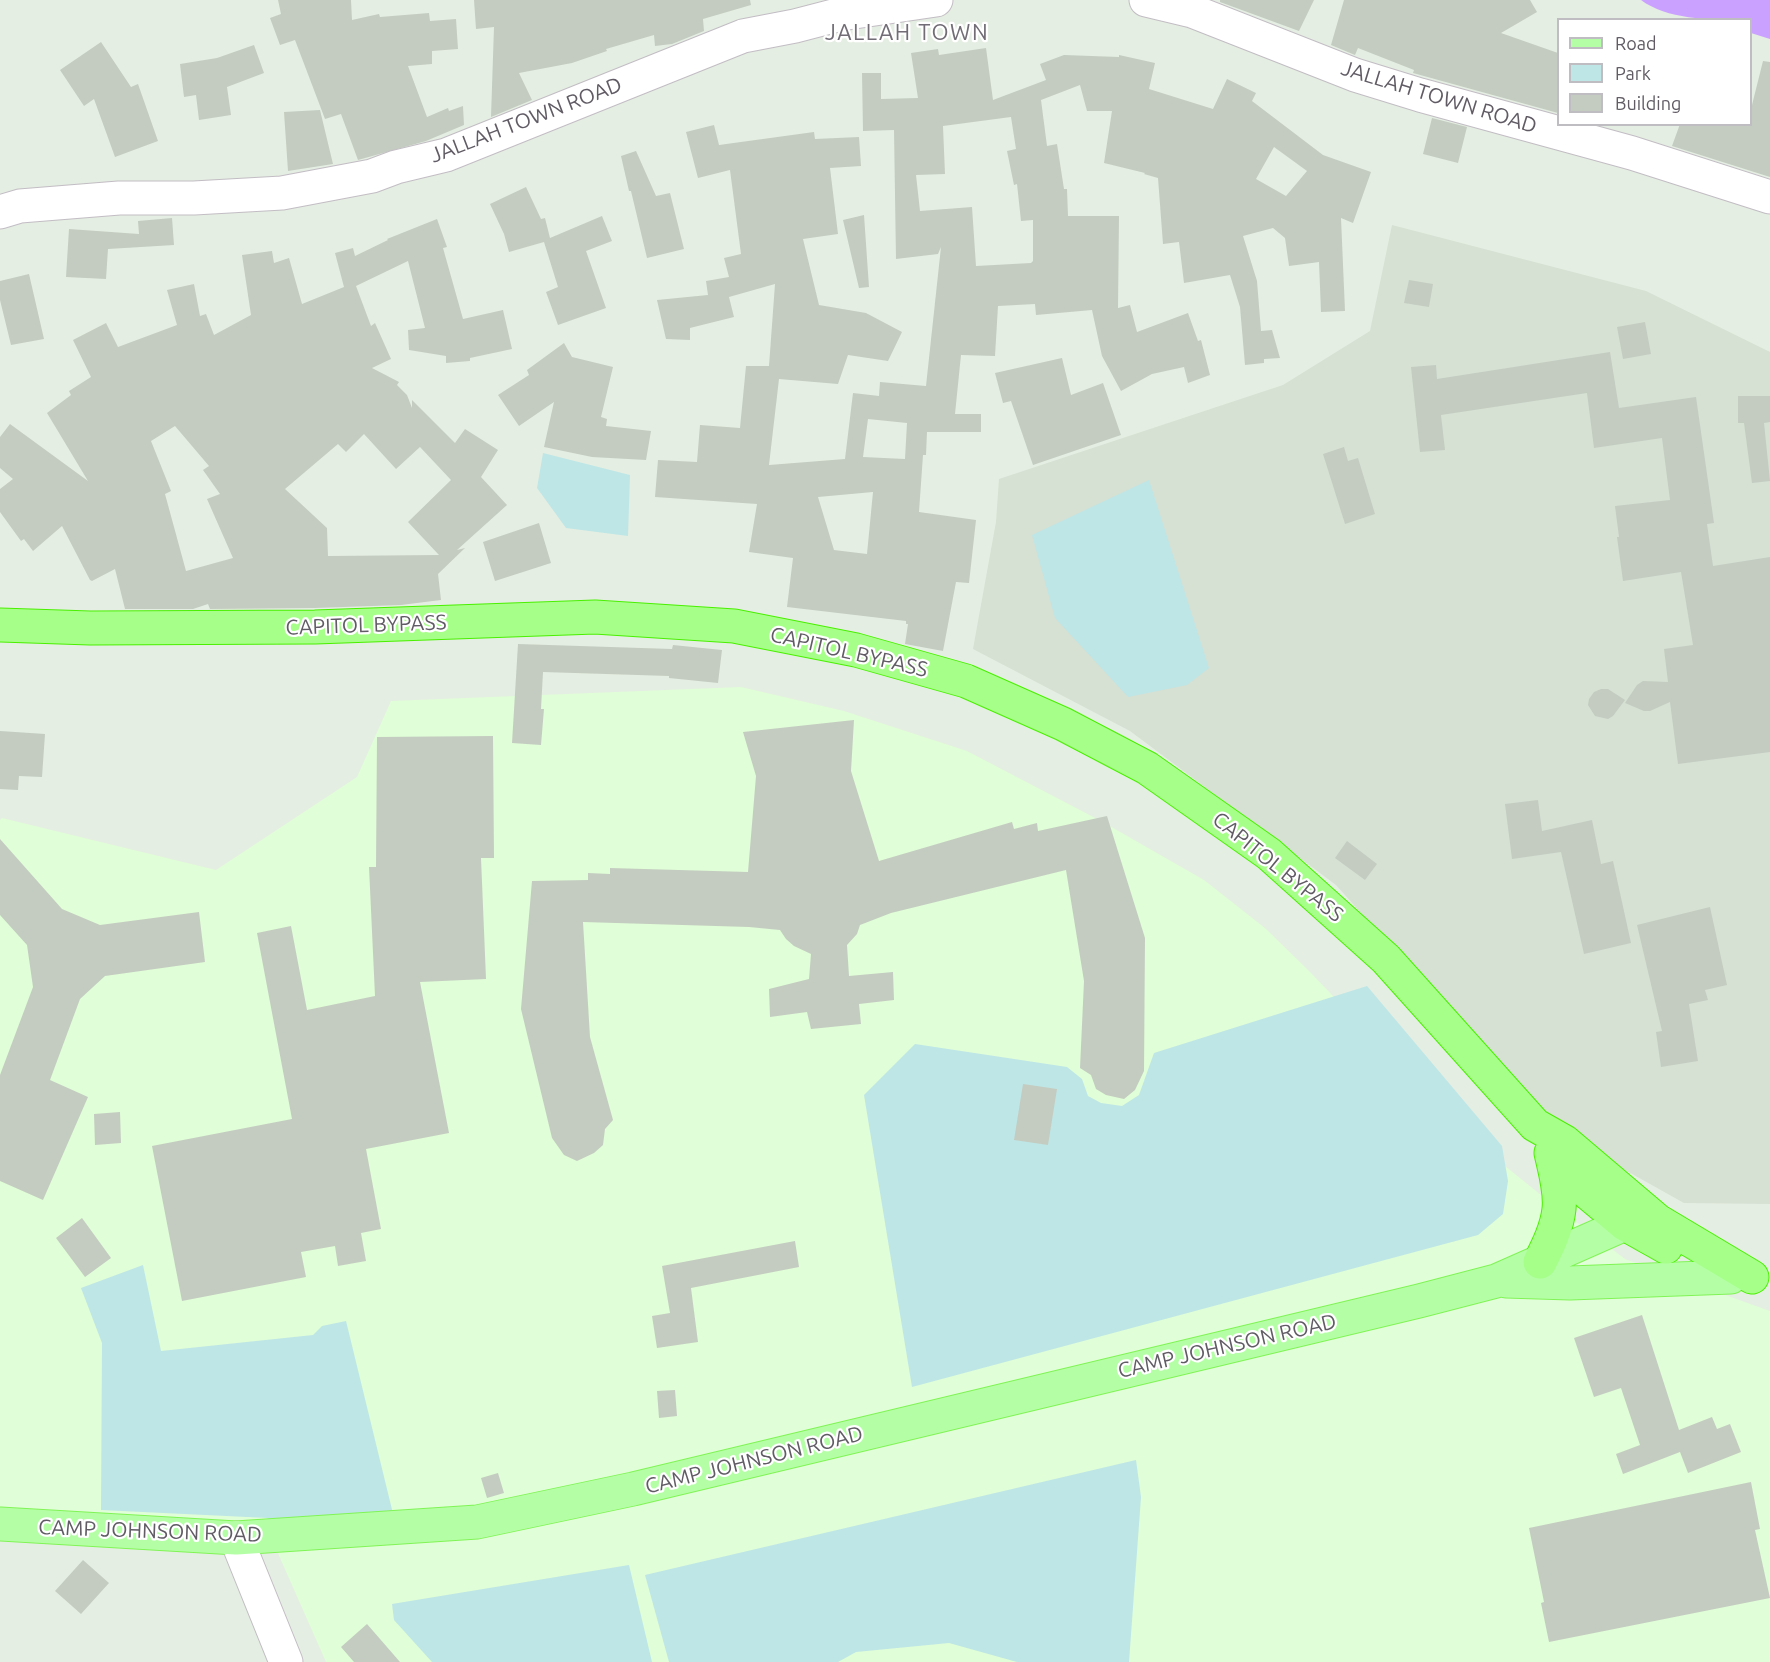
<!DOCTYPE html>
<style>
body{margin:0}
#map{position:relative;width:1770px;height:1662px;overflow:hidden;background:#e5eee2;font-family:Ubuntu,sans-serif}
canvas{display:block}
.legend{position:absolute;left:1557px;top:18px;width:195px;height:108px;box-sizing:border-box;background:#fff;border:2px solid #bfbdc1;margin:0;padding:8px 10px;list-style:none;font-size:18px;color:#605b64}
.legend li{display:flex;align-items:center;gap:12px;height:30px}
.legend b{width:30px;border:2px solid #bfbdc1}
</style>
<div id="map">
<canvas width="1770" height="1662"></canvas>
<ul class="legend">
<li><b style="height:8px;background:#b4ffa6"></b>Road</li>
<li><b style="height:16px;background:#bee6e6"></b>Park</li>
<li><b style="height:16px;background:#c4ccc1"></b>Building</li>
</ul>
</div>
<script>
const c = document.querySelector('canvas').getContext('2d');
c.lineJoin = 'round';
function paint(path, color) {
  c.fillStyle = color;
  c.fill(path, 'evenodd');
}
function strokePath(path, color, width, dash) {
  c.strokeStyle = color;
  c.lineWidth = width;
  c.lineCap = dash ? 'butt' : 'round';
  c.setLineDash(dash || []);
  c.stroke(path);
}
function write(font, color, halo, rows, align = 'center') {
  c.font = font + ' Ubuntu,sans-serif';
  c.lineWidth = 4.5;
  c.setLineDash([]);
  c.textBaseline = 'middle';
  c.strokeStyle = halo;
  c.fillStyle = color;
  for (const [text, x, y, turn = 0] of rows) {
    c.save();
    c.translate(x, y);
    c.rotate((+turn || 0) * Math.PI / 180);
    c.textAlign = isNaN(turn) ? turn : align;
    if (halo) c.strokeText(text, 0, 0);
    c.fillText(text, 0, 0);
    c.restore();
  }
}
paint(new Path2D(`
 M 741,687 L 844,711 L 967,751 L 1101,821 L 1204,880 L 1265,928 L 1310,972 L 1464,1133 L 1541,1195 L 1625,1259 L 1770,1311 L 1770,1662 L 326,1662 L 265,1524 L 0,1513 L 0,820 L 2,818 L 216,870 L 357,777 L 391,701 Z`), '#e0fed7');
paint(new Path2D(`
 M 1392,225 L 1646,291 L 1770,352 L 1770,1204 L 1684,1203 L 1557,1132 L 1336,885 L 1130,731 L 973,649 L 996,522 L 999,479 L 1283,385 L 1370,331 Z`), '#d6e0d3');
paint(new Path2D(`
 M 543,453 L 630,475 L 628,536 L 566,528 L 537,488 Z
 M 1149,480 L 1209,668 L 1187,685 L 1128,697 L 1055,618 L 1032,535 Z
 M 1367,986 L 1502,1146 L 1508,1181 L 1503,1214 L 1478,1235 L 912,1387 L 864,1095 L 915,1044 L 1067,1067 L 1082,1079 L 1088,1096 L 1101,1103 L 1122,1106 L 1139,1095 L 1154,1053 Z
 M 143,1265 L 161,1351 L 313,1335 L 322,1326 L 346,1321 L 396,1526 L 282,1543 L 268,1518 L 101,1510 L 102,1343 L 81,1288 Z
 M 1136,1460 L 1141,1497 L 1129,1662 L 1017,1662 L 949,1643 L 856,1652 L 838,1662 L 669,1662 L 645,1575 Z
 M 629,1565 L 652,1662 L 432,1662 L 394,1620 L 392,1604 Z`), '#bee6e6');
paint(new Path2D(`
 M 1641,0 L 1770,0 L 1770,39 L 1751,33 L 1750,20 C 1717,20 1669,21 1641,0 Z`), '#cba1ff');
paint(new Path2D(`
 M 278,0 L 351,0 L 352,20 L 379,14 L 380,17 L 429,13 L 430,21 L 456,19 L 458,49 L 432,51 L 432,64 L 408,66 L 427,117 L 448,108 L 449,111 L 463,106 L 464,125 L 426,141 L 358,160 L 341,114 L 325,119 L 295,40 L 280,45 L 270,18 L 281,14 Z
 M 474,0 L 750,0 L 751,5 L 703,19 L 704,31 L 672,44 L 655,46 L 654,35 L 606,49 L 607,51 L 572,63 L 519,73 L 532,100 L 491,117 L 494,27 L 476,29 Z
 M 1220,0 L 1314,0 L 1299,31 L 1220,2 Z
 M 1344,0 L 1530,0 L 1537,12 L 1501,33 L 1558,53 L 1558,113 L 1413,73 L 1414,70 L 1358,48 L 1355,55 L 1331,45 Z
 M 101,42 L 131,87 L 138,84 L 158,141 L 115,157 L 94,99 L 84,106 L 60,70 Z
 M 254,45 L 264,73 L 227,87 L 231,115 L 199,120 L 196,95 L 184,97 L 180,64 L 217,58 Z
 M 986,48 L 993,100 L 1046,80 L 1040,64 L 1064,55 L 1119,57 L 1119,55 L 1155,63 L 1149,89 L 1213,109 L 1227,79 L 1256,93 L 1252,101 L 1323,155 L 1371,172 L 1353,223 L 1341,218 L 1345,311 L 1321,312 L 1319,262 L 1289,266 L 1285,238 L 1273,228 L 1243,236 L 1257,281 L 1261,331 L 1272,330 L 1280,358 L 1264,359 L 1264,363 L 1245,365 L 1240,307 L 1230,275 L 1184,283 L 1179,242 L 1163,244 L 1158,178 L 1144,174 L 1145,173 L 1104,163 L 1112,111 L 1087,111 L 1080,85 L 1041,100 L 1047,146 L 1057,144 L 1064,189 L 1067,189 L 1068,216 L 1119,216 L 1118,308 L 1130,305 L 1137,332 L 1188,313 L 1198,341 L 1201,340 L 1210,375 L 1188,383 L 1184,367 L 1152,374 L 1121,391 L 1102,356 L 1092,310 L 1036,315 L 1035,304 L 998,306 L 995,356 L 961,355 L 955,414 L 981,414 L 981,432 L 927,432 L 926,455 L 923,455 L 919,512 L 976,520 L 969,583 L 956,582 L 943,651 L 905,644 L 908,624 L 906,624 L 906,621 L 787,607 L 793,558 L 749,552 L 757,504 L 655,497 L 658,460 L 697,462 L 700,425 L 740,428 L 746,366 L 769,366 L 775,284 L 729,297 L 734,317 L 690,328 L 690,340 L 666,339 L 657,300 L 708,295 L 706,281 L 729,277 L 724,258 L 741,254 L 730,170 L 698,178 L 686,132 L 714,125 L 719,145 L 814,132 L 815,139 L 859,137 L 861,166 L 830,168 L 838,234 L 803,239 L 819,305 L 866,313 L 902,332 L 888,361 L 848,355 L 838,384 L 779,379 L 769,465 L 845,459 L 853,393 L 879,396 L 880,382 L 926,386 L 941,247 L 938,254 L 896,259 L 894,130 L 863,131 L 862,73 L 881,73 L 881,99 L 918,98 L 911,53 L 938,49 L 939,55 ZM 1011,117 L 1016,149 L 1007,151 L 1014,185 L 1017,184 L 1021,221 L 1033,220 L 1033,261 L 1031,263 L 976,266 L 972,207 L 920,211 L 916,175 L 945,174 L 943,126 ZM 1274,147 L 1307,171 L 1286,196 L 1256,179 ZM 868,419 L 907,423 L 905,459 L 863,457 ZM 873,492 L 867,554 L 834,550 L 818,497 Z
 M 1763,61 L 1770,62 L 1770,177 L 1672,146 L 1680,124 L 1750,124 L 1750,113 Z
 M 320,110 L 333,164 L 288,171 L 284,112 Z
 M 1432,118 L 1467,127 L 1458,163 L 1423,154 Z
 M 636,151 L 656,196 L 670,193 L 684,249 L 647,258 L 631,191 L 629,191 L 621,156 Z
 M 526,187 L 541,219 L 545,218 L 550,238 L 602,216 L 612,241 L 586,251 L 606,308 L 558,325 L 546,292 L 558,287 L 544,242 L 509,252 L 504,234 L 490,204 Z
 M 864,215 L 869,287 L 859,288 L 843,220 Z
 M 172,218 L 174,245 L 108,249 L 106,279 L 66,277 L 69,229 L 139,234 L 138,221 Z
 M 437,219 L 447,247 L 443,248 L 463,319 L 503,310 L 512,349 L 470,358 L 470,361 L 446,363 L 446,356 L 409,350 L 408,330 L 425,328 L 408,261 L 356,286 L 371,326 L 375,323 L 391,359 L 372,368 L 399,382 L 397,385 L 407,395 L 412,408 L 412,400 L 455,443 L 465,429 L 498,450 L 481,477 L 507,505 L 457,550 L 465,548 L 438,574 L 441,600 L 401,605 L 315,608 L 210,609 L 208,604 L 193,609 L 125,609 L 115,569 L 92,581 L 90,580 L 62,526 L 33,551 L 24,539 L 21,541 L 0,512 L 0,489 L 13,479 L 0,468 L 0,437 L 10,424 L 88,481 L 47,413 L 71,395 L 69,391 L 91,377 L 73,340 L 106,323 L 118,347 L 177,325 L 167,290 L 194,284 L 200,316 L 206,314 L 214,335 L 251,315 L 242,255 L 272,251 L 274,263 L 289,258 L 302,304 L 344,287 L 335,253 L 353,248 L 355,256 L 388,240 L 387,239 ZM 175,426 L 209,466 L 203,470 L 220,494 L 207,499 L 233,558 L 186,571 L 165,494 L 171,491 L 151,441 ZM 364,434 L 396,469 L 420,447 L 451,480 L 408,522 L 439,555 L 328,556 L 327,528 L 285,489 L 338,444 L 346,452 Z
 M 29,274 L 44,339 L 11,345 L 0,300 L 0,281 Z
 M 1409,280 L 1433,284 L 1429,307 L 1404,303 Z
 M 1645,322 L 1651,354 L 1623,359 L 1617,327 Z
 M 564,343 L 572,357 L 613,367 L 601,417 L 607,419 L 606,426 L 651,431 L 646,460 L 592,457 L 544,447 L 554,402 L 519,426 L 498,395 L 529,375 L 527,370 Z
 M 1610,352 L 1619,408 L 1696,397 L 1714,523 L 1707,524 L 1713,566 L 1770,557 L 1770,752 L 1678,764 L 1670,702 L 1650,711 L 1644,711 L 1625,703 L 1637,685 L 1643,681 L 1668,682 L 1664,649 L 1693,645 L 1681,572 L 1623,581 L 1617,537 L 1619,537 L 1615,506 L 1670,500 L 1662,438 L 1594,448 L 1587,393 L 1441,415 L 1445,450 L 1420,452 L 1411,367 L 1436,365 L 1437,379 Z
 M 1062,358 L 1071,395 L 1103,383 L 1121,435 L 1033,465 L 1011,401 L 1003,403 L 995,373 Z
 M 1738,396 L 1770,396 L 1770,422 L 1764,423 L 1770,481 L 1752,483 L 1744,423 L 1738,423 Z
 M 1344,447 L 1348,461 L 1358,458 L 1375,514 L 1345,524 L 1323,454 Z
 M 539,523 L 551,563 L 495,581 L 483,542 Z
 M 518,644 L 672,649 L 673,645 L 722,650 L 718,683 L 669,678 L 669,676 L 543,672 L 541,709 L 544,709 L 541,745 L 512,743 Z
 M 1601,689 L 1608,689 L 1625,700 L 1613,716 L 1608,719 L 1595,716 L 1588,705 L 1589,699 L 1594,692 Z
 M 854,720 L 851,771 L 879,861 L 1012,822 L 1014,829 L 1037,823 L 1038,831 L 1107,816 L 1145,938 L 1144,1071 L 1135,1090 L 1124,1099 L 1106,1095 L 1096,1089 L 1091,1075 L 1080,1068 L 1084,981 L 1066,870 L 891,913 L 860,925 L 857,934 L 847,945 L 849,976 L 893,972 L 894,1000 L 859,1004 L 861,1024 L 811,1029 L 807,1012 L 770,1017 L 769,989 L 809,979 L 811,954 L 794,946 L 786,939 L 780,930 L 749,927 L 583,922 L 590,1037 L 613,1120 L 605,1129 L 603,1145 L 594,1153 L 577,1161 L 564,1155 L 552,1138 L 521,1009 L 532,881 L 588,880 L 588,873 L 610,874 L 610,868 L 748,872 L 756,776 L 743,732 Z
 M 0,731 L 45,734 L 42,777 L 19,776 L 18,790 L 0,789 Z
 M 493,736 L 494,858 L 481,858 L 486,979 L 420,982 L 449,1133 L 366,1149 L 381,1229 L 361,1233 L 366,1261 L 338,1266 L 335,1246 L 301,1252 L 306,1277 L 182,1301 L 152,1146 L 292,1119 L 257,933 L 291,926 L 307,1010 L 375,996 L 369,867 L 376,867 L 377,737 Z
 M 1538,800 L 1542,831 L 1592,820 L 1601,864 L 1613,861 L 1631,943 L 1584,954 L 1561,852 L 1512,859 L 1505,804 Z
 M 0,839 L 62,909 L 100,925 L 199,912 L 205,962 L 105,976 L 80,999 L 50,1080 L 88,1097 L 43,1200 L 0,1181 L 0,1075 L 33,987 L 27,945 L 0,915 Z
 M 1347,841 L 1377,864 L 1365,880 L 1335,858 Z
 M 1710,907 L 1727,985 L 1705,990 L 1708,1000 L 1689,1004 L 1698,1061 L 1661,1067 L 1656,1032 L 1662,1031 L 1637,925 Z
 M 1023,1084 L 1057,1089 L 1048,1145 L 1014,1140 Z
 M 120,1112 L 121,1143 L 95,1145 L 94,1114 Z
 M 82,1218 L 111,1258 L 85,1277 L 56,1238 Z
 M 795,1241 L 799,1267 L 691,1288 L 698,1342 L 657,1348 L 652,1316 L 670,1313 L 662,1266 Z
 M 1642,1315 L 1679,1430 L 1712,1417 L 1717,1429 L 1730,1424 L 1741,1452 L 1688,1473 L 1680,1452 L 1623,1474 L 1616,1454 L 1640,1445 L 1621,1388 L 1594,1397 L 1574,1338 Z
 M 675,1390 L 677,1416 L 659,1418 L 657,1391 Z
 M 498,1473 L 504,1493 L 487,1498 L 481,1478 Z
 M 1751,1482 L 1760,1529 L 1755,1530 L 1770,1598 L 1549,1642 L 1541,1603 L 1544,1602 L 1529,1528 Z
 M 83,1560 L 109,1583 L 81,1614 L 55,1591 Z
 M 367,1624 L 400,1662 L 354,1662 L 341,1647 Z`), '#c4ccc1');
const minor = new Path2D(`
 M 1146,0 L 1192,11 L 1355,75 L 1420,95 L 1632,153 L 1770,197
 M 0,212 L 20,206 L 119,198 L 194,198 L 282,193 L 372,176 L 396,167 L 446,155 L 743,36 L 795,26 L 841,14 L 936,0
 M 236,1538 L 286,1662`);
const major = new Path2D(`
 M 1506,1281 L 1570,1283 L 1731,1277
 M 0,1524 L 236,1538 L 477,1522 L 633,1489 L 1419,1301 L 1496,1281 L 1625,1224 L 1652,1222`);
const highway = new Path2D(`
 M 0,625 L 90,628 L 315,627 L 595,617 L 734,626 L 856,650 L 966,681 L 1063,724 L 1147,768 L 1269,854 L 1386,959 L 1535,1125 L 1565,1142 L 1658,1221 L 1752,1277
 M 1551,1153 L 1588,1193 L 1625,1224 L 1666,1247
 M 1540,1262 C 1548,1246 1557,1228 1559,1209 C 1561,1191 1555,1171 1551,1153`);
strokePath(minor, '#c2bdc4', 35);
strokePath(major, '#80f456', 35);
strokePath(highway, '#49f000', 35);
strokePath(minor, '#fff', 33);
strokePath(major, '#b4ffa6', 33);
strokePath(highway, '#a6ff89', 33);
write('21px', '#605b64', '#fff', [
 ["JALLAH TOWN ROAD",1439,97,17],
 ["JALLAH TOWN ROAD",526,120,-21],
 ["CAPITOL BYPASS",366,625,-2],
 ["CAPITOL BYPASS",849,652,13],
 ["CAPITOL BYPASS",1278,867,39],
 ["CAMP JOHNSON ROAD",1227,1346,-13],
 ["CAMP JOHNSON ROAD",754,1460,-14],
 ["CAMP JOHNSON ROAD",150,1531,2]
]);
c.letterSpacing = '1.5px';
write('22px', '#716c76', '#fff', [
 ["JALLAH TOWN",907,33]
]);
c.letterSpacing = '0px';
</script>
